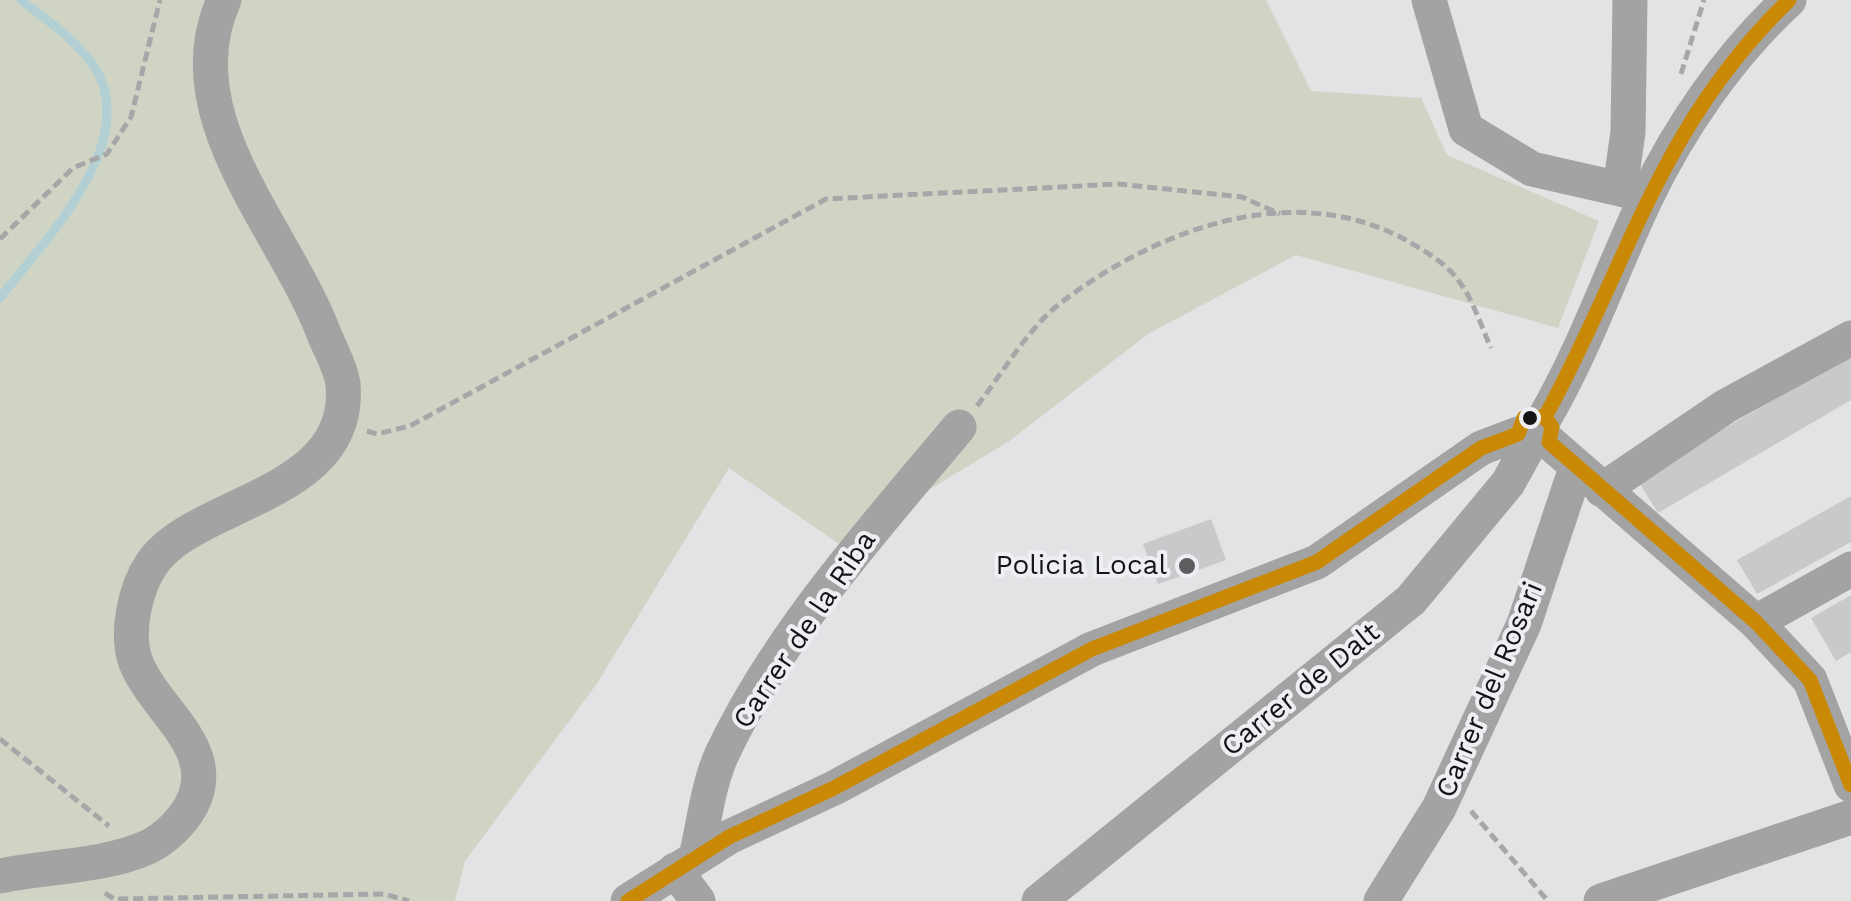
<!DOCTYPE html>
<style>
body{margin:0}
canvas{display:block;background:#e1e3e5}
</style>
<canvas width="1851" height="901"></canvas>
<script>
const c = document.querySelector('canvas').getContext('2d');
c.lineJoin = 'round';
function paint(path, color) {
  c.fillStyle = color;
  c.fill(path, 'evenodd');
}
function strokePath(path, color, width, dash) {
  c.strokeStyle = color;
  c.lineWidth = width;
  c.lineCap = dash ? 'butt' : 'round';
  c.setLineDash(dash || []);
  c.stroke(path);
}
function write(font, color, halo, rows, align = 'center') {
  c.font = font + ' "Work Sans",sans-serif';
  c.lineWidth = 8;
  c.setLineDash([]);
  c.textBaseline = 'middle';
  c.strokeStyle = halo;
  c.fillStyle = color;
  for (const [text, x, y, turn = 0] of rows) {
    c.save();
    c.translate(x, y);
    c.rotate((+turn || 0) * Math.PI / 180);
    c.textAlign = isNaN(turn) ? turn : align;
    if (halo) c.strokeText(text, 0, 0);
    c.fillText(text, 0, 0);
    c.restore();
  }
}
paint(new Path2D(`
 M 0,0 L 1266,0 L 1311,91 L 1421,98 L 1447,155 L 1599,221 L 1558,328 L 1296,255 L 1148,334 L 1008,442 L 839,544 L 729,468 L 596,685 L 465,861 L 455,901 L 0,901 Z`), '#cfd4c5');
strokePath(new Path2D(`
 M 0,298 C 42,243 135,150 99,75 C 83,44 48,21 21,0`), '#b2d0d4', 9);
paint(new Path2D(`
 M 1851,355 L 1851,400 L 1658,513 L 1637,479 Z
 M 1851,496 L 1851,542 L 1757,594 L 1737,560 Z
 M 1211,519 L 1226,560 L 1158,584 L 1143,544 Z
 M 1851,595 L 1851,652 L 1836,661 L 1811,618 Z`), '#c8c9ca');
strokePath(new Path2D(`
 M 1681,74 L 1704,0
 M 0,239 L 73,168 L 107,154 L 131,117 L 160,0
 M 977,406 C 1002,374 1027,330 1058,305 C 1153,231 1290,178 1404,239 C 1423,250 1445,262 1458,280 C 1473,299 1481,326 1491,348
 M 367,431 L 377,434 L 410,426 L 826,199 L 1119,184 L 1242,197 L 1280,214
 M 0,739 L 109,826
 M 1471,811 L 1548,901
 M 105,893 L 114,899 L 384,894 L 409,901`), '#a6a7a8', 5, [10, 5]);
strokePath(new Path2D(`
 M 1429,0 L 1466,129 L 1532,169 L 1620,189
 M 1630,0 L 1628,132 L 1620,189 L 1641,194
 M 1545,417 C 1585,348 1611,272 1645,200 C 1679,128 1730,54 1789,0
 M 1549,442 L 1756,622 L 1810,680 L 1851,785
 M 1602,490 L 1726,406 L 1851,338
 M 1756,622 L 1851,569
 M 696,857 C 704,824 708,784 722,754 C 779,633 874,529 959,427
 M 675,870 L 698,901
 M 0,876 C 47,866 104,867 148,847 C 165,839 182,822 191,806 C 222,748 153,710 135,660 C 126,632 135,589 151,565 C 193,500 353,498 343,384 C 341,368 330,349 324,334 C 285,230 171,116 224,0
 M 628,901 L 729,837 L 834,788 L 1092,649 L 1317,562 L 1481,448 L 1518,434
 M 1039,901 L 1411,600 L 1508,483 L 1528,447
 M 1381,901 L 1439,808 L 1524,624 L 1576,468
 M 1601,901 L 1851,817`), '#a3a3a4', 35);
strokePath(new Path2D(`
 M 1545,417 L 1552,427 L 1549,442 L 1756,622 L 1810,680 L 1851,785
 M 1545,417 C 1629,264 1657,128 1789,0
 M 628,901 L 729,837 L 834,788 L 1092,649 L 1317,562 L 1481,448 L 1518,434 L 1524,418 L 1545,417`), '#ca8905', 15);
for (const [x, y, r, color] of [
 [1530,418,9,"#141517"],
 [1187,566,10,"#5c5d5f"]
]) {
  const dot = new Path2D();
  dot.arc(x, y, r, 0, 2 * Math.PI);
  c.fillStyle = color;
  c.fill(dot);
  strokePath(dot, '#edeff3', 4);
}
write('28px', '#141517', '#edeff3', [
 ["Policia Local",1167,566]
], 'right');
write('28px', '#141517', '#edeff3', [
 ["Carrer de la Riba",805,630,-56],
 ["Carrer de Dalt",1301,690,-39],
 ["Carrer del Rosari",1490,690,-67]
]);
</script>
